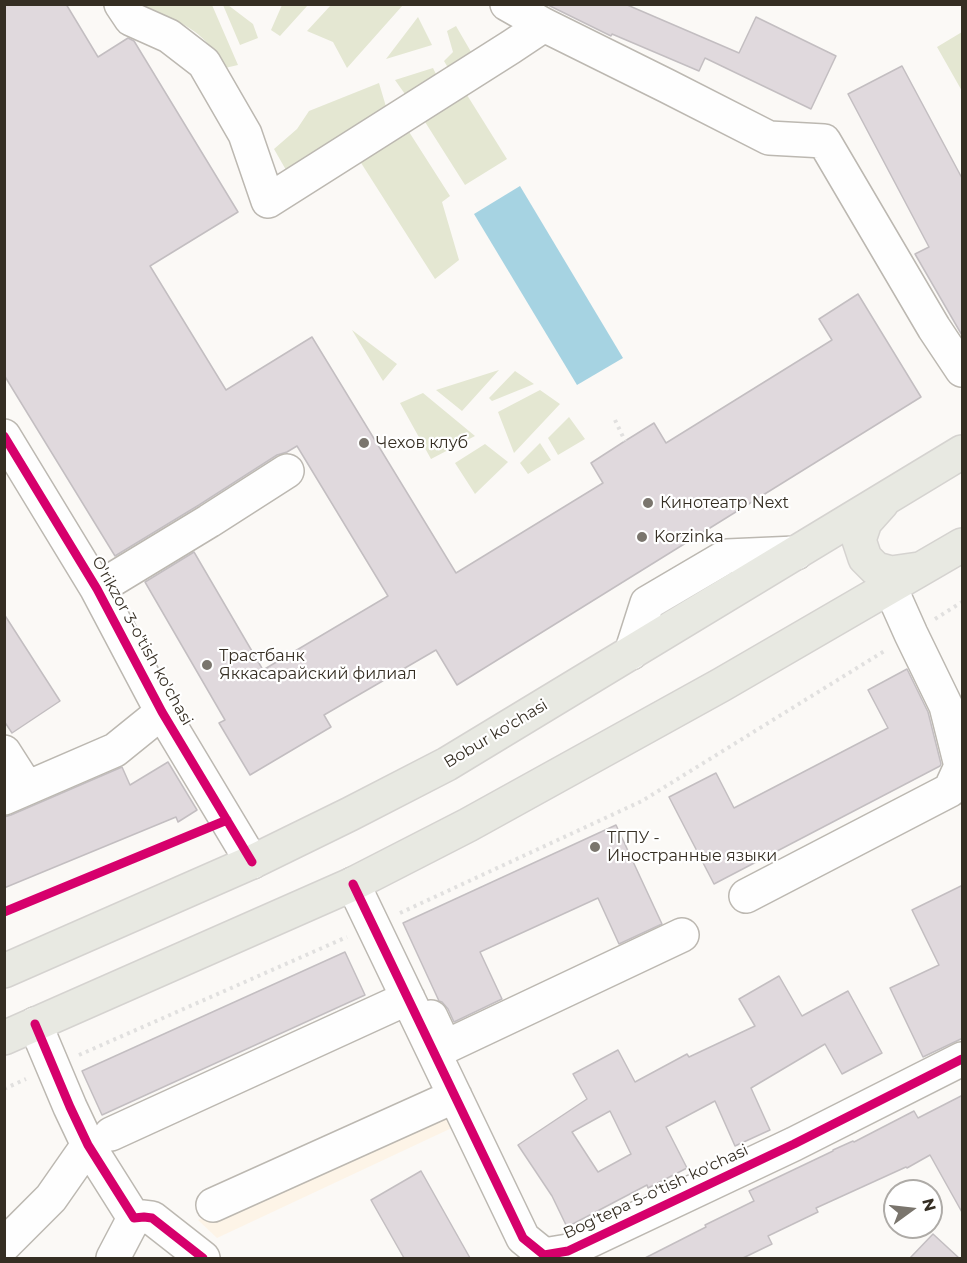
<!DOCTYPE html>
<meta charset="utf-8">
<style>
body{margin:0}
#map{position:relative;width:967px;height:1263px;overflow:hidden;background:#fbf9f6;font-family:Montserrat,sans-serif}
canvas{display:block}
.frame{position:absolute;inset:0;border:6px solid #352e23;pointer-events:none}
.north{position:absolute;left:883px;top:1179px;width:60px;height:60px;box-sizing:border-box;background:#fff;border:2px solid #aeaba7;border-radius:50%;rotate:75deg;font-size:16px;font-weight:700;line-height:24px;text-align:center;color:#352e23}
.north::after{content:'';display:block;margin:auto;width:21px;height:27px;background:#7a756d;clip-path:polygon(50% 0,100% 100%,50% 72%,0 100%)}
</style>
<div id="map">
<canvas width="967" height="1263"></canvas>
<div class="frame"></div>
<div class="north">N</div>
</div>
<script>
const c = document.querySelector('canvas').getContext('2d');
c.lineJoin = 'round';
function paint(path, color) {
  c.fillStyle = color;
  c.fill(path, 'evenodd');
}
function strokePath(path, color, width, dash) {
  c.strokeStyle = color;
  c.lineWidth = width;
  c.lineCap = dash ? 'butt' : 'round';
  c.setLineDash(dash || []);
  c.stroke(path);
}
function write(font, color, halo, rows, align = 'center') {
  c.font = font + ' Montserrat,sans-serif';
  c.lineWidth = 4.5;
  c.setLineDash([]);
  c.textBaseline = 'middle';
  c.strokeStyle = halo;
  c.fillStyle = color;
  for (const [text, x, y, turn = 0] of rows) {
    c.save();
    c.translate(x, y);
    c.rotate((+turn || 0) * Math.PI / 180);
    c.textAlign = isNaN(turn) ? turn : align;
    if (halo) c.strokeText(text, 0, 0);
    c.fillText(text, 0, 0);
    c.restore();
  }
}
paint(new Path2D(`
 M 447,1103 L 456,1126 L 217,1238 L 198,1220 Z`), '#fdf4e7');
paint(new Path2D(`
 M 139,5 L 212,5 L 238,65 L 225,68 C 211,43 196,29 170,18 C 160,13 148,10 139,5 Z
 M 223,5 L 228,5 L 253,24 L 258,38 L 240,45 Z
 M 282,5 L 308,5 L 280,36 L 271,30 Z
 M 331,5 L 331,4 L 403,5 L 347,68 L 333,42 L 307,31 Z
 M 418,17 L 432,45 L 386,59 Z
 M 456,26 L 474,57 L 450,71 L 444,61 L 453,52 L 447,31 Z
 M 962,32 L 962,91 L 937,47 Z
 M 433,68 L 438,78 L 407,97 L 395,80 Z
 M 379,83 L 387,110 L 286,170 L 274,149 L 297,129 L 309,111 Z
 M 462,87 L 507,159 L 465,185 L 420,114 Z
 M 404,124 L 450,196 L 442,202 L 459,260 L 435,279 L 356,155 Z
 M 352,330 L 397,364 L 383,381 Z
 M 499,370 L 462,411 L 436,390 Z
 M 515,371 L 534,384 L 492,401 L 489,398 Z
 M 540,390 L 560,404 L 514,453 L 498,412 Z
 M 423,393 L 475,436 L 431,459 L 400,403 Z
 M 569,417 L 585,439 L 558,455 L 548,438 Z
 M 540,443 L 551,460 L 528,474 L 520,463 Z
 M 485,444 L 508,462 L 475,494 L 455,463 Z`), '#e4e7d2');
paint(new Path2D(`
 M 520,186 L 623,358 L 577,385 L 474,214 Z`), '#a6d3e2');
const building = new Path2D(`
 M 4,4 L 66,4 L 98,57 L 128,38 L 134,41 L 238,212 L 150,266 L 226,390 L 312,337 L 456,573 L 603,483 L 591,463 L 625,441 L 654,423 L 666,443 L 832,340 L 819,319 L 858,294 L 921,397 L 457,685 L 436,650 L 324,715 L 331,727 L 250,775 L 219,723 L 225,720 L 145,582 L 194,552 L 263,670 L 388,596 L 297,446 L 287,452 L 277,455 L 199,505 L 115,556 L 4,375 Z
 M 546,4 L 625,4 L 739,53 L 756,17 L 836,56 L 811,109 L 705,58 L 699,71 L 612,34 L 611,36 Z
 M 902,66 L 963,180 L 963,337 L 915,254 L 929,247 L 848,94 Z
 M 4,614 L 60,701 L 12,733 L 4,721 Z
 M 907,669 L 928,712 L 941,764 L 940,766 L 714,884 L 669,797 L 716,773 L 734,808 L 888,728 L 868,690 Z
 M 168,762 L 197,810 L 178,822 L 176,817 L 4,888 L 4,817 L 11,815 L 122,767 L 130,785 Z
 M 616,825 L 662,924 L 619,944 L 598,898 L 480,952 L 502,999 L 454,1022 L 448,1009 L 442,1002 L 439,1001 L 403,923 Z
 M 963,885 L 963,1038 L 923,1057 L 890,988 L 939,965 L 912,910 Z
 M 345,952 L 365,995 L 102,1115 L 82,1071 Z
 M 779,976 L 802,1016 L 848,991 L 882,1053 L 842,1074 L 825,1044 L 751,1088 L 770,1130 L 735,1146 L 715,1101 L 666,1127 L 687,1168 L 648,1188 L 647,1185 L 567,1227 L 552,1196 L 518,1145 L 587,1099 L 573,1074 L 618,1050 L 635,1082 L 687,1054 L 689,1057 L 755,1026 L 739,999 ZM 610,1111 L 631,1154 L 598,1172 L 572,1132 Z
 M 963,1095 L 963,1214 L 930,1155 L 907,1168 L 906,1167 L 816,1208 L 818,1212 L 768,1236 L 772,1244 L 743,1258 L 645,1258 L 706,1227 L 705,1225 L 754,1201 L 749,1191 L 833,1151 L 833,1150 L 853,1141 L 854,1142 L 914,1111 L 918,1118 Z
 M 421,1171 L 470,1258 L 404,1258 L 371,1200 Z
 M 933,1234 L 959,1258 L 910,1258 Z`);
paint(building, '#e0d9dd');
strokePath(building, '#c3bec1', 1.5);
const minor = new Path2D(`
 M 121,4 L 131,19 L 169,36 L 204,63 L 245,134 L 268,201 L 511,47 L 544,25
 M 507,4 L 544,25 L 667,86 L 769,138 L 824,141 L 934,328 L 962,370
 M 4,436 L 97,589 L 162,712 L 252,862
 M 97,589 L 209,521 L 287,471
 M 631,653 L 647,603 L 727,556 L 796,553
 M 4,752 L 27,788
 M 4,798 L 115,750 L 162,712
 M 353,884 L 523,1238 L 544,1255 L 568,1251 L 794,1144 L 962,1059
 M 746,896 L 950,790 L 961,766 L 946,706 L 911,634 L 890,587
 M 431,1017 L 445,1047 L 682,935
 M 35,1024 L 70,1107 L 88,1145 L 134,1218 L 144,1217 L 152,1218 L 203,1258
 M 111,1134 L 408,998
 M 213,1205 L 455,1096
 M 4,1245 L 51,1198 L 88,1145
 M 113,1258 L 134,1218`);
const major = new Path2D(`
 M 882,503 L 865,522 L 859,540 L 865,558 L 876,569 L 891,573 L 919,569
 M 4,971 L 252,862 L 350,814 L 447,764 L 962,452
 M 4,1038 L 353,884 L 468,825 L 721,685 L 962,545`);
strokePath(minor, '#bcb8b1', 36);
strokePath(major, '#d5d3d0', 36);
strokePath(new Path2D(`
 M 615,420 L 625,441
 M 935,619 L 962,602
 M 4,912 L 199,832
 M 400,913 L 642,801 L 886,650
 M 79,1055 L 347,937
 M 4,1089 L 26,1079`), '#e1e0df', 4, [3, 4.5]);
strokePath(minor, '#fefefe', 33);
strokePath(major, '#e8e9e2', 33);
strokePath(new Path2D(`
 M 4,436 L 97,589 L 162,712 L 252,862
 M 353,884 L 523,1238 L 544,1255 L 568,1251 L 794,1144 L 962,1059
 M 4,912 L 227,820
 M 35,1024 L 70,1107 L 88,1145 L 134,1218 L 144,1217 L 152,1218 L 203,1258`), '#d6006c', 9);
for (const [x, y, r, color] of [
 [364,443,6,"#7a756d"],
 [648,503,6,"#7a756d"],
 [642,537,6,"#7a756d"],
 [207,665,6,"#7a756d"],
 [595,847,6,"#7a756d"]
]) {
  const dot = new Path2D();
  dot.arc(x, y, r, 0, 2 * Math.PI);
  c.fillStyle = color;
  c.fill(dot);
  strokePath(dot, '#fff', 2);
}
write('16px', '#352e23', '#fff', [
 ["Чехов клуб",376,443],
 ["Кинотеатр Next",660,503],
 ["Korzinka",654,537],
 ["Трастбанк",219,656],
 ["Яккасарайский филиал",219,674],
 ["ТГПУ -",607,838],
 ["Иностранные языки",607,856]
], 'left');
write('16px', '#352e23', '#fff', [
 ["O'rikzor 3-o'tish ko'chasi",142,641,61],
 ["Bobur ko'chasi",496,734,-31],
 ["Bog'tepa 5-o'tish ko'chasi",656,1192,-25]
]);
</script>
